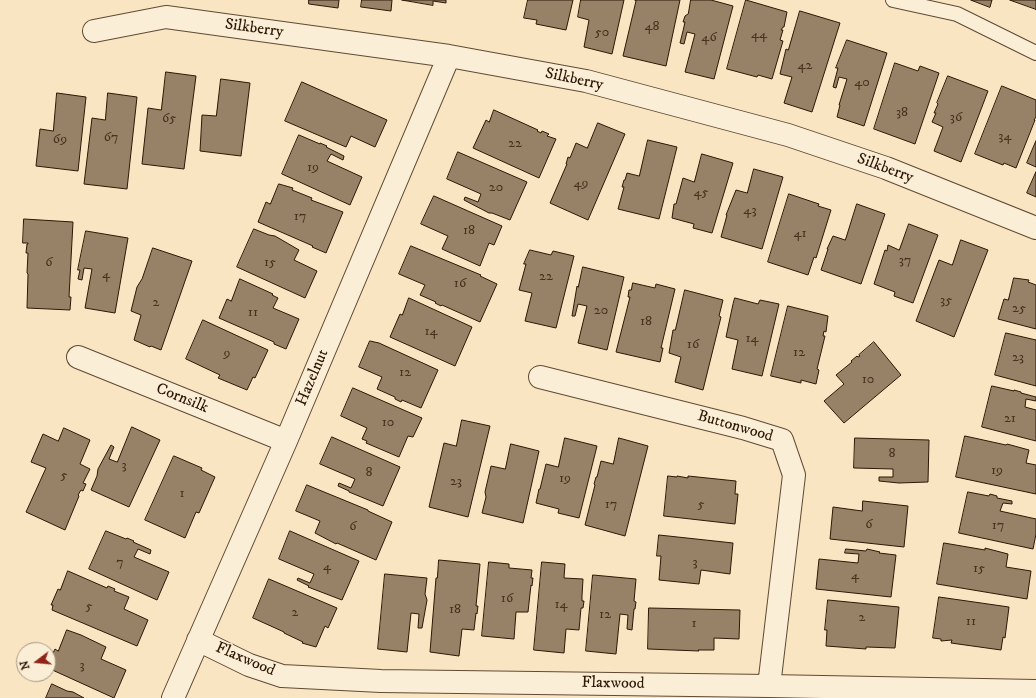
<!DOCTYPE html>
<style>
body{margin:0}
#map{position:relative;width:1036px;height:698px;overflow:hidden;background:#f9e5c2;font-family:"IM FELL DW Pica",serif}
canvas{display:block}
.north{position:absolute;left:16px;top:642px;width:40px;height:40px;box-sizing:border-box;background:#fbeed7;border:1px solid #a99883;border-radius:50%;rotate:254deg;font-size:11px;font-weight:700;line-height:16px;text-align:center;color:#2d1705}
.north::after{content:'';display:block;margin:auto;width:14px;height:18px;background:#8f2418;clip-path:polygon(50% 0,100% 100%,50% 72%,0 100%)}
</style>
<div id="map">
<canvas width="1036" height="698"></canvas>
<div class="north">N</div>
</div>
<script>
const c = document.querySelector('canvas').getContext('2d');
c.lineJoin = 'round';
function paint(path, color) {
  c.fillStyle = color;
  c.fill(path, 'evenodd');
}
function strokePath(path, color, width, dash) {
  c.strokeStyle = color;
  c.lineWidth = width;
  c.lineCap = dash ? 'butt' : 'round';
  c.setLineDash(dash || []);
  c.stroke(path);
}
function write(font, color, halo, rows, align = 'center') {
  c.font = font + ' "IM FELL DW Pica",serif';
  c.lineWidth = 3;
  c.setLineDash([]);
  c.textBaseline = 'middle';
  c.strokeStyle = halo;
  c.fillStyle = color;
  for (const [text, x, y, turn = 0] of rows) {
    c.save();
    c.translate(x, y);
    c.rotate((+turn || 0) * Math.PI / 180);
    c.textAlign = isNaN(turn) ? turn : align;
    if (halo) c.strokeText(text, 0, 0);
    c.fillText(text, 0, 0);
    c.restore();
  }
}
const building = new Path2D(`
 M 309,0 L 339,0 L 338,8 L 309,4 Z
 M 362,0 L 392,0 L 391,11 L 361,7 Z
 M 402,0 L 446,0 L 446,3 L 433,1 L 433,5 Z
 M 528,0 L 573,0 L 566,30 L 536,24 L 537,20 L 524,18 Z
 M 581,0 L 624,0 L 612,54 L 584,47 L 589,20 L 578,17 Z
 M 635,0 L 680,0 L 666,66 L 623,56 L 636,1 Z
 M 691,0 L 711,0 L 733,6 L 714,79 L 685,72 L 695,34 L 687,32 L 684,44 L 680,43 L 683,31 L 685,22 L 683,22 L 685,16 L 688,14 Z
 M 746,0 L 787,12 L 784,27 L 783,27 L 781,30 L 783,30 L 780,40 L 783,41 L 772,79 L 758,75 L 757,77 L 727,69 Z
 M 971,0 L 992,0 L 990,7 Z
 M 1010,0 L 1036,0 L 1036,9 Z
 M 800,11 L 840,23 L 812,112 L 784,103 L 792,77 L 780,74 L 786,49 L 788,50 Z
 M 847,40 L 887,53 L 864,126 L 837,117 L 840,105 L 839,105 L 847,79 L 839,77 L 836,88 L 833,87 L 838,68 L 836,68 Z
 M 895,63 L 918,71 L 920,66 L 939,73 L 915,144 L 874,129 Z
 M 166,72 L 196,76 L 184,169 L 142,164 L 148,108 L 161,110 Z
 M 948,76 L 988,91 L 961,162 L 934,151 L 943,127 L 932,122 L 936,113 L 934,113 L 938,104 L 937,103 Z
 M 221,79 L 250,83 L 241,156 L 200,151 L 202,115 L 216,116 Z
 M 302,82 L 387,120 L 375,147 L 351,136 L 346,147 L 285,121 Z
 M 1002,86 L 1036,100 L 1036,117 L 1034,120 L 1035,120 L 1016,168 L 1004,163 L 1003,165 L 975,154 Z
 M 57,93 L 86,97 L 78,171 L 36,166 L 40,129 L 53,131 Z
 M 108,93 L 137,97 L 127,189 L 84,184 L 92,118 L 105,120 Z
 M 494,110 L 538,130 L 537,131 L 541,133 L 542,131 L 549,134 L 547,136 L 556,139 L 539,178 L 473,148 L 486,120 L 489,122 Z
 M 598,123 L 625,134 L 588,220 L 550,203 L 567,164 L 566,164 L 568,157 L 570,158 L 576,143 L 587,148 Z
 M 299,135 L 320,144 L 320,143 L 327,146 L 326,147 L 344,156 L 343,160 L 331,154 L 327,161 L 362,177 L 350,205 L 282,174 Z
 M 648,140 L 677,147 L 659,219 L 618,209 L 624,187 L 622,187 L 624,180 L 625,180 L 627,173 L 639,176 Z
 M 1036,141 L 1036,167 L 1027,163 Z
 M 458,152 L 527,182 L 510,220 L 492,213 L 489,213 L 464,200 L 465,197 L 478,202 L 481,194 L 447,179 Z
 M 702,154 L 733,163 L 712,233 L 693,228 L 694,224 L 672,218 L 674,204 L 676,204 L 683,178 L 694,182 Z
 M 754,169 L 783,177 L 762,249 L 721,237 L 727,215 L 726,215 L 736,190 L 747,193 Z
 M 1036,172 L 1036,197 L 1027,193 Z
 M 279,184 L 293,188 L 292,190 L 312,198 L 311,200 L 343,212 L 326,253 L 312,247 L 313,246 L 258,222 L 266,202 L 270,204 Z
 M 789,194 L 819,204 L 818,206 L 831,210 L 816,258 L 814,257 L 808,275 L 768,262 Z
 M 434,196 L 502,226 L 494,245 L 489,243 L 480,266 L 442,249 L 448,236 L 421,224 Z
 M 857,204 L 885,214 L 861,284 L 821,270 L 828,249 L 827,249 L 833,236 L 845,240 Z
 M 24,219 L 73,222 L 69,297 L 71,297 L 70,310 L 27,308 L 28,274 L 27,273 L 28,253 L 26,253 L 27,244 L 28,244 L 28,243 L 23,243 Z
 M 909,224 L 938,235 L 913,303 L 894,296 L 895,292 L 874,284 L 885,250 L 887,251 L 888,245 L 899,250 Z
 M 254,229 L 269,235 L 275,236 L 299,250 L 294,260 L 317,271 L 305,298 L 237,267 Z
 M 86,231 L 128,238 L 115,313 L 85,308 L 92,269 L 84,268 L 82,280 L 78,279 L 80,270 L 78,270 Z
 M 961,240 L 988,250 L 954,337 L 916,321 L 939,260 L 952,265 Z
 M 411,246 L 481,275 L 480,276 L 497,284 L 480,322 L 442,305 L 441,306 L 435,303 L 436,302 L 420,295 L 425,285 L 399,274 Z
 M 153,248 L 192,261 L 161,350 L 151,346 L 150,347 L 134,340 L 141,315 L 131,311 L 137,287 L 142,279 Z
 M 530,250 L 551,255 L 553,251 L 574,256 L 556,328 L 525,321 L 532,293 L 519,290 L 526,264 L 524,264 Z
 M 583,267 L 624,277 L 607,350 L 578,343 L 587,306 L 578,304 L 575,316 L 572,316 L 577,286 L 578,287 Z
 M 1014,278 L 1029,280 L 1028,282 L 1036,285 L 1036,329 L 998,319 L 1004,299 L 1008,300 Z
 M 240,279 L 273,294 L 272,295 L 278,298 L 273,308 L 299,319 L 286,349 L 274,344 L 274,342 L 219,318 L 227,299 L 231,301 Z
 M 633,283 L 655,288 L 656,284 L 675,289 L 661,348 L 663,348 L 660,362 L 616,352 L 630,297 L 628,297 L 629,290 L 631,290 Z
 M 685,290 L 723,300 L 719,316 L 721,317 L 703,390 L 675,382 L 681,357 L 669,353 L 673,330 L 675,330 Z
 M 409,298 L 472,327 L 455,366 L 390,337 L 400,314 L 402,315 Z
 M 735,298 L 758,304 L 760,300 L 779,304 L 762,376 L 732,369 L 738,340 L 726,337 L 733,304 Z
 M 788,306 L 828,316 L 826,332 L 824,331 L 823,336 L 825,336 L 817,369 L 819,370 L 816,384 L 801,380 L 801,383 L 771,376 Z
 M 203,320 L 268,350 L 255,378 L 253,377 L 247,390 L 218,378 L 220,375 L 186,359 Z
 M 1006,333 L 1036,340 L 1036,386 L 995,375 Z
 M 370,341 L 379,343 L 438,370 L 421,408 L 402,400 L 401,402 L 395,399 L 395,397 L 377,389 L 382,377 L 359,367 Z
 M 874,342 L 901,375 L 844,423 L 824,401 L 844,384 L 836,375 L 852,362 L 851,361 L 857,356 L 858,357 L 860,356 L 859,355 Z
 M 992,386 L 1014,391 L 1014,390 L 1021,392 L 1021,393 L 1036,397 L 1036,401 L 1026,399 L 1025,407 L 1036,410 L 1036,441 L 982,427 Z
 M 353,388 L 422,418 L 413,437 L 408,436 L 399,457 L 366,443 L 367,441 L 362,439 L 367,428 L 341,416 Z
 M 462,420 L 490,426 L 468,517 L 429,507 L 444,443 L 456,446 Z
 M 132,427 L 160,440 L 129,507 L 91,490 L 97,476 L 98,469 L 111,445 L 114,447 L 109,459 L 117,462 Z
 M 64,428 L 90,440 L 80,464 L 90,469 L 83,483 L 86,484 L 83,491 L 81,490 L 78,495 L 79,496 L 65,530 L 26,512 L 46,468 L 31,462 L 43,434 L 58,441 Z
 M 965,436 L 1006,445 L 1007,444 L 1029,450 L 1026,463 L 1036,465 L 1036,494 L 956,477 Z
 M 332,437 L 400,467 L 383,506 L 349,492 L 349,491 L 338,486 L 339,483 L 351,488 L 355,479 L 320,464 Z
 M 565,438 L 597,446 L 579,518 L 558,513 L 559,509 L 536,503 L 539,489 L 540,489 L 546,464 L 558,467 Z
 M 619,438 L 648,446 L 625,536 L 585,525 L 595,485 L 594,484 L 596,477 L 597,477 L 601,461 L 613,464 Z
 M 855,438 L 929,440 L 928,482 L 899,483 L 879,481 L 879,477 L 893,477 L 893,469 L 854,468 Z
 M 511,444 L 539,451 L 523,523 L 482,513 L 486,497 L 485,492 L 491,466 L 505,469 Z
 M 174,456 L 202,468 L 201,470 L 215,477 L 199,513 L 196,512 L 185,538 L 145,520 Z
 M 668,476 L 677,477 L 677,476 L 688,478 L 688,476 L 736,481 L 735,494 L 738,494 L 735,524 L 664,516 Z
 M 307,485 L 368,510 L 368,511 L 392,522 L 376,560 L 337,543 L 336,544 L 315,533 L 320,521 L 296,511 Z
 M 968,492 L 989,496 L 990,494 L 997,496 L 997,498 L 1012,501 L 1012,504 L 1003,503 L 1000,511 L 1036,519 L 1036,534 L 1033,549 L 959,533 Z
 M 863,501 L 908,506 L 904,547 L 830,539 L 833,507 L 862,511 Z
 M 106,531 L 126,539 L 127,538 L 134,541 L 133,542 L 151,550 L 150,554 L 138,549 L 134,557 L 169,572 L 157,600 L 89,569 Z
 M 290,531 L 359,561 L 342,600 L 308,587 L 309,586 L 297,580 L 298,578 L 310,583 L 314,574 L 279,559 Z
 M 659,535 L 733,543 L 730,574 L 701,570 L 699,584 L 659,580 L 661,556 L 657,556 Z
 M 944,543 L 985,550 L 985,548 L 1008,554 L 1006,567 L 1031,571 L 1027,599 L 937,584 Z
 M 846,549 L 866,551 L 867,549 L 880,552 L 879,553 L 896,555 L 891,597 L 816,589 L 819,559 L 858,563 L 859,554 L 845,553 Z
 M 439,560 L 480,564 L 476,606 L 478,606 L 477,614 L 476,613 L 474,630 L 462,629 L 459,656 L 430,652 L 436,578 L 437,578 Z
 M 489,562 L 509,564 L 509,568 L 532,570 L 531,578 L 533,578 L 532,586 L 531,585 L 528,612 L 516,612 L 514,639 L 482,636 Z
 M 542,562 L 565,564 L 564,578 L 583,579 L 582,596 L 582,601 L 584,601 L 583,608 L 581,608 L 579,630 L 566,629 L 564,653 L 534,650 Z
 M 68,571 L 107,588 L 108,586 L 115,589 L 114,591 L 129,597 L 124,609 L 148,620 L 137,646 L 52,610 L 53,605 L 51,605 L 58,589 L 60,590 Z
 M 385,574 L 427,578 L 425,594 L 427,600 L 422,628 L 418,628 L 419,614 L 411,613 L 407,652 L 378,649 Z
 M 593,575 L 636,579 L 634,601 L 636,602 L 635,609 L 634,609 L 632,630 L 627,629 L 628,615 L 620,614 L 616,654 L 586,651 Z
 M 269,579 L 337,608 L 328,628 L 325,626 L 316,647 L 302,643 L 303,642 L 284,633 L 284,632 L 253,618 Z
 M 939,597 L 1009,607 L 1005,638 L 1003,637 L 1001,650 L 951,643 L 952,640 L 941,641 L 941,639 L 933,638 Z
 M 828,600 L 899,607 L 895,648 L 866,647 L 866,649 L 826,646 L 827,630 L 825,630 Z
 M 649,608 L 740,610 L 739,639 L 714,638 L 714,650 L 698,650 L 699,651 L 648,649 Z
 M 67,630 L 81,635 L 106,647 L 101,659 L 126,670 L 114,698 L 48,668 L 48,663 L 55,649 L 58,651 Z
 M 52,684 L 67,691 L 73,692 L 84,698 L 46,698 Z`);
paint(building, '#978267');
strokePath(building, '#2d1705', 1);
const lane = new Path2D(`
 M 893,0 L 957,14 L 1036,53`);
const street = new Path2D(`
 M 94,31 L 166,17 L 449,56 L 586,81 L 788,135 L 886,168 L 1036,228
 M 78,357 L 286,441
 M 540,377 L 743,428 L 782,440 L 794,475 L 769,686
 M 198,640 L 249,665 L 282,676 L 381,681 L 769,686 L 1036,691
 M 173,698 L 286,441 L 449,56`);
strokePath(lane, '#604a34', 16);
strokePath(street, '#604a34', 24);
strokePath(lane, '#fbeed7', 14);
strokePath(street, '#fbeed7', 22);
write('14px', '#48321e', null, [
 ["48",652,27],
 ["50",602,33],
 ["44",759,35],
 ["46",709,38],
 ["42",805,66],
 ["40",862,83],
 ["38",902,113],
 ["36",956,118],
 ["65",169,119],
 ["34",1005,137],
 ["67",111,138],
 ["69",60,140],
 ["22",515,144],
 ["19",313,168],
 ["49",581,184],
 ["20",496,188],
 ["45",701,193],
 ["43",750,211],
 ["17",300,217],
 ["18",469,231],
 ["41",800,234],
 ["37",905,261],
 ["6",49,263],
 ["15",270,263],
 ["4",106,275],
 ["22",546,277],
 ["16",460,284],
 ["35",946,301],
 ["2",156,303],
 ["25",1019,309],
 ["20",601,311],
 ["11",253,313],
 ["18",646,322],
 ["14",431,332],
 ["14",752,339],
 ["16",693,345],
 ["12",799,353],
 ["9",227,354],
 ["23",1018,358],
 ["12",405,373],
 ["10",868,380],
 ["21",1010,419],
 ["10",388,423],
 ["8",892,454],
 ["3",124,466],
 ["19",997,471],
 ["8",369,473],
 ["5",64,476],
 ["19",565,479],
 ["23",456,482],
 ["1",182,494],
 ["17",611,505],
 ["5",701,505],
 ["6",869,525],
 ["17",998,526],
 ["6",353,527],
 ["7",120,563],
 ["3",695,563],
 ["4",327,567],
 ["15",979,569],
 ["4",855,576],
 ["16",507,599],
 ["14",561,605],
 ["5",89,607],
 ["18",455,610],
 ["2",295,613],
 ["12",605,615],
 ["2",862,618],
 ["11",971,622],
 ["1",694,624],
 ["3",82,666]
]);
write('16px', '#2d1705', '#fbeed7', [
 ["Silkberry",254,29,8],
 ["Silkberry",574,80,12],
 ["Silkberry",885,169,20],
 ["Hazelnut",313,378,-67],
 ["Cornsilk",182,399,22],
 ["Buttonwood",735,427,16],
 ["Flaxwood",245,660,23],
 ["Flaxwood",613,684,1]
]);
</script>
